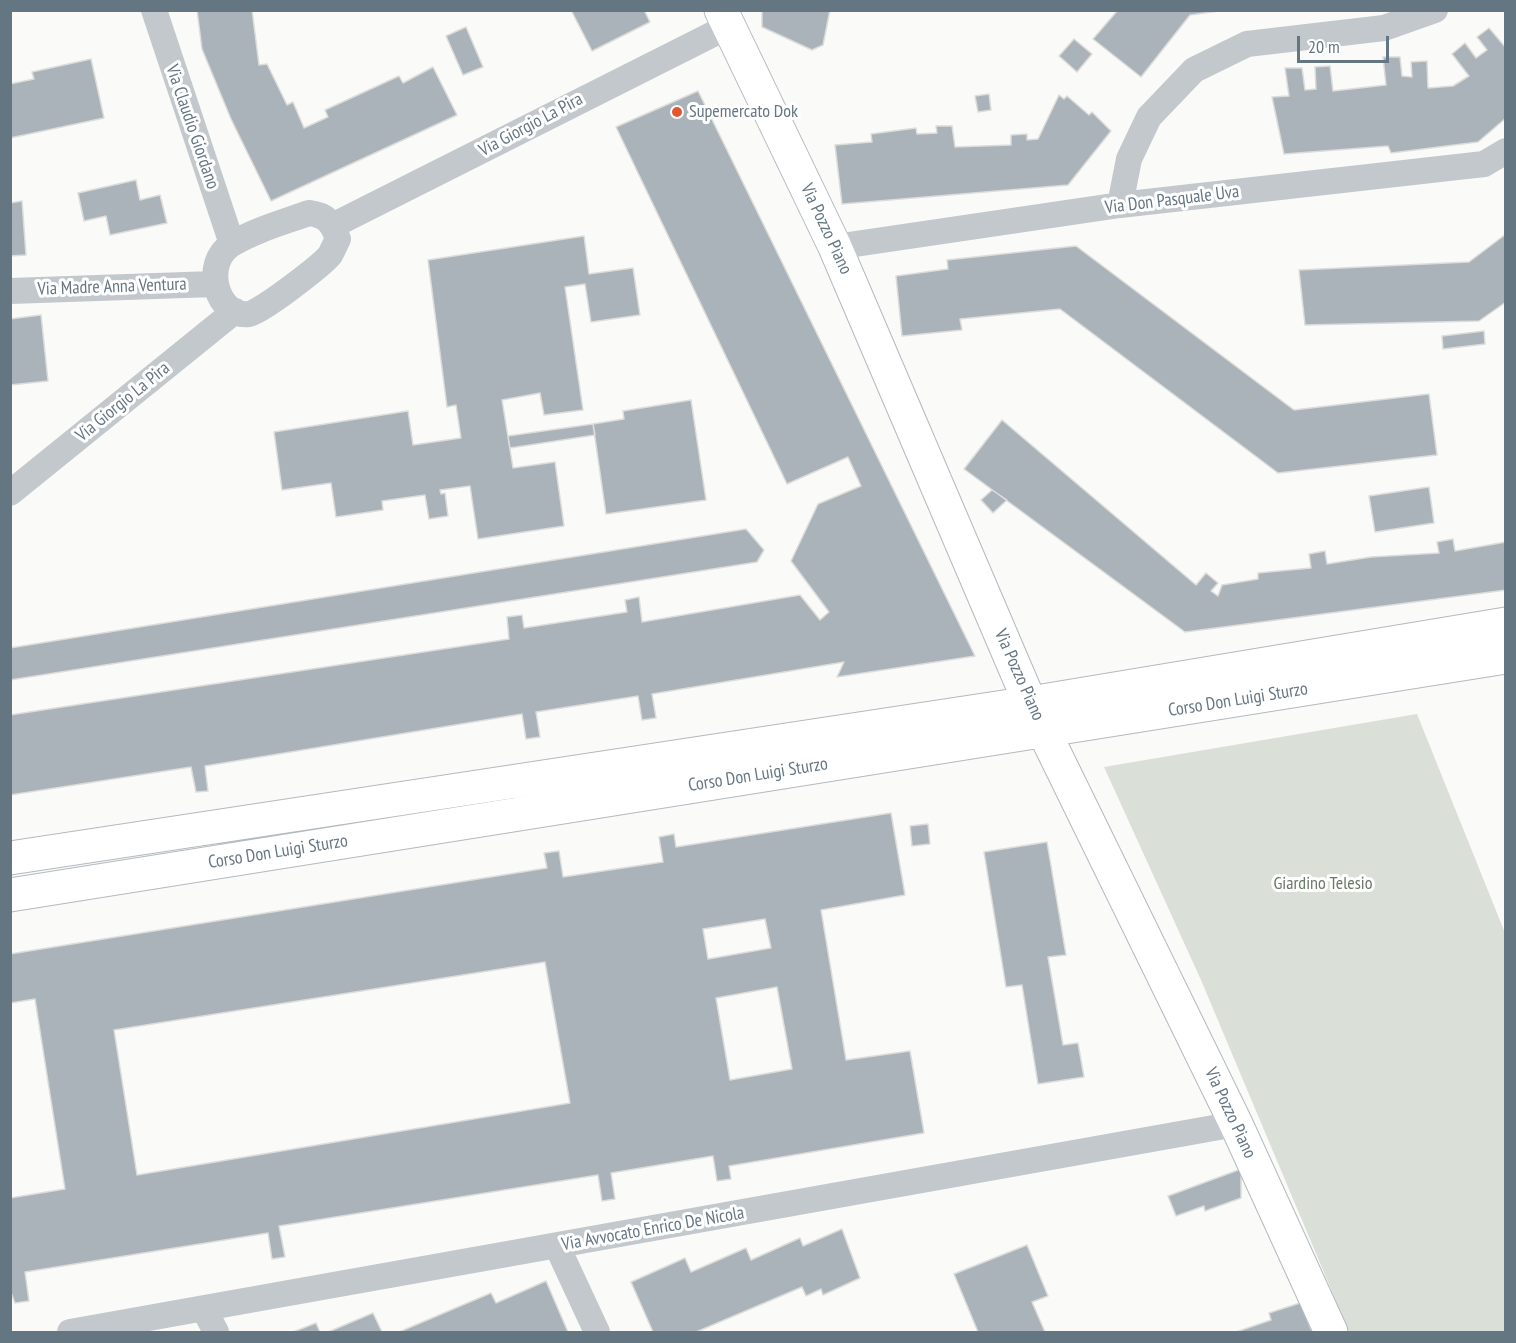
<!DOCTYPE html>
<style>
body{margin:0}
#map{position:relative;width:1516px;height:1343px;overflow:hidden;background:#fafaf8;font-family:"PT Sans Narrow",sans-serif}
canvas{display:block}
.frame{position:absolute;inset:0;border:12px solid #657683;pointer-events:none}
.scale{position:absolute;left:1297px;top:36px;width:92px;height:27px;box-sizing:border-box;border:3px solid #657683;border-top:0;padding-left:8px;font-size:18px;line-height:21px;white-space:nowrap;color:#657683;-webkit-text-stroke:4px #fff;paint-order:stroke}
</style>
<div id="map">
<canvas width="1516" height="1343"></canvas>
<div class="frame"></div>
<div class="scale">20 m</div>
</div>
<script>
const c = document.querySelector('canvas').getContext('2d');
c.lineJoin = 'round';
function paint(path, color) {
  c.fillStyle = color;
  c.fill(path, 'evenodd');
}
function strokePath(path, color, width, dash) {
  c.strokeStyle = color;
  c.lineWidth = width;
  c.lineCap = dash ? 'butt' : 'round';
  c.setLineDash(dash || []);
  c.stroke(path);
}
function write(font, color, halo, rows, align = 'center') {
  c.font = font + ' "PT Sans Narrow",sans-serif';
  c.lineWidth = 6;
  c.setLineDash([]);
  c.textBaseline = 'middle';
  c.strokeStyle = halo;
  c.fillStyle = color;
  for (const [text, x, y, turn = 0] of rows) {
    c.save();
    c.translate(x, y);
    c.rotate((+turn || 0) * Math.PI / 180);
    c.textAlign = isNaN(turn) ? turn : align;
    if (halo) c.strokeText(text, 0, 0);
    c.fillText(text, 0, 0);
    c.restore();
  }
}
paint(new Path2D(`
 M 1417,714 L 1505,933 L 1505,1332 L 1349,1332 L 1201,980 L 1104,767 Z`), '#dadfd7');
const building = new Path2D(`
 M 197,10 L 252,10 L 259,65 L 267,64 L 287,105 L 293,102 L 304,128 L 328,117 L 325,110 L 399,76 L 403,83 L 433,67 L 457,115 L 271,201 L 231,119 L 202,49 Z
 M 571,10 L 644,10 L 650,22 L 592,51 Z
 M 762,10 L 830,10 L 823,45 L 812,50 L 762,27 Z
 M 1118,10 L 1227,10 L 1190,15 L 1141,77 L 1093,39 Z
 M 466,27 L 483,67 L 463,75 L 446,36 Z
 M 1489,28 L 1506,48 L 1506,118 L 1478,142 L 1391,153 L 1388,146 L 1284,154 L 1272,97 L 1289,96 L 1285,68 L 1302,68 L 1305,90 L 1316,89 L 1315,67 L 1330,66 L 1333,91 L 1386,85 L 1383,57 L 1400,57 L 1402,76 L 1412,77 L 1411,62 L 1427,61 L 1428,88 L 1453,86 L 1469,76 L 1452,54 L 1465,43 L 1476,58 L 1487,50 L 1477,37 Z
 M 1074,39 L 1092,54 L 1077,72 L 1059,56 Z
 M 91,59 L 104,118 L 10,138 L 10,84 L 34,79 L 32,72 Z
 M 698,91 L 975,656 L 837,677 L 844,662 L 652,694 L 656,718 L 642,720 L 638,696 L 536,712 L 540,737 L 526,739 L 522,714 L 205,766 L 208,791 L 196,792 L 191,767 L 10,795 L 10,715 L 509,639 L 507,617 L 522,615 L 524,628 L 627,612 L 625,600 L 639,597 L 642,622 L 800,595 L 820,620 L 829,612 L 791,561 L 818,504 L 861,486 L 848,457 L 787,484 L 616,127 Z
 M 989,94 L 991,110 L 978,112 L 975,96 Z
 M 1059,95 L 1064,99 L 1067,96 L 1089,115 L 1092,112 L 1111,131 L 1068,185 L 842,204 L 835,145 L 872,142 L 871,134 L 916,128 L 917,134 L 937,133 L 936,126 L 952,126 L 955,147 L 1011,145 L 1011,135 L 1027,134 L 1027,140 L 1038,139 Z
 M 136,180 L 140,200 L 160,195 L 167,223 L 110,235 L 106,216 L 84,221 L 78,193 Z
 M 22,201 L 26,255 L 10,256 L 10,203 Z
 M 1506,234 L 1506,302 L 1479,321 L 1305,325 L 1299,270 L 1469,262 Z
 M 584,236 L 589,274 L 633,268 L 640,315 L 591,322 L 585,284 L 565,287 L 583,410 L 544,415 L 540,393 L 502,400 L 513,468 L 555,462 L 564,526 L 478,539 L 470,486 L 440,490 L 441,494 L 445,493 L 448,516 L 429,519 L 425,495 L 382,501 L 383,510 L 336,517 L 331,483 L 282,490 L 274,432 L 408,411 L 413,445 L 461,438 L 456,405 L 447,407 L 428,260 Z
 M 1076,246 L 1294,410 L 1429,394 L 1437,455 L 1278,473 L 1060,309 L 960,319 L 962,330 L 902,336 L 896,276 L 948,269 L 947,260 Z
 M 41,315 L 48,381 L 10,385 L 10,319 Z
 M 1484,331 L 1485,344 L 1443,349 L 1442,336 Z
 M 691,400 L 706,500 L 606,514 L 593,424 L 624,419 L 623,411 Z
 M 1002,420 L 1196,585 L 1206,573 L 1218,583 L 1211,591 L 1218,596 L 1222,585 L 1258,579 L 1258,573 L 1311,568 L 1309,554 L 1325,551 L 1327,564 L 1371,557 L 1439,553 L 1437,542 L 1453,539 L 1455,551 L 1506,542 L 1506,590 L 1185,632 L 964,469 Z
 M 593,424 L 595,435 L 510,448 L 508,436 Z
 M 1429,487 L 1434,523 L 1375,532 L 1369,496 Z
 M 992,490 L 1007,500 L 993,513 L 981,500 Z
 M 746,529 L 764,550 L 757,562 L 10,680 L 10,648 Z
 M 891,813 L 905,895 L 821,910 L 846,1060 L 910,1051 L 924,1133 L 729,1166 L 731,1179 L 717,1181 L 713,1156 L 611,1173 L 615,1199 L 602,1201 L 598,1175 L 279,1226 L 285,1257 L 272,1259 L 268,1233 L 25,1272 L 29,1301 L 15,1303 L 10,1290 L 10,1198 L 65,1189 L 35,999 L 10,1003 L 10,954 L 547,868 L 544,853 L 559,851 L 563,877 L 663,862 L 659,837 L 674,834 L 676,847 ZM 765,919 L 771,948 L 708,959 L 703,929 ZM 545,962 L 570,1103 L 137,1175 L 114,1030 ZM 777,987 L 792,1069 L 730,1080 L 716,998 Z
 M 928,824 L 930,844 L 912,846 L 910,826 Z
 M 1047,842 L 1066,955 L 1048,957 L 1063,1045 L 1078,1043 L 1084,1077 L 1038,1084 L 1022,985 L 1006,987 L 984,852 Z
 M 1241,1169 L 1241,1198 L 1205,1211 L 1204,1206 L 1176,1216 L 1168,1196 Z
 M 842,1229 L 860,1278 L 823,1295 L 821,1289 L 806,1296 L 802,1287 L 696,1332 L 653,1332 L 631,1282 L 685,1258 L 691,1272 L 746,1248 L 751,1260 L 800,1238 L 803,1246 Z
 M 1027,1245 L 1048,1296 L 1032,1302 L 1045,1332 L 978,1332 L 954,1274 Z
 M 546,1281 L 568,1332 L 399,1332 L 491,1293 L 496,1303 Z
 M 1300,1303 L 1312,1332 L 1236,1332 L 1271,1320 L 1269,1313 Z
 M 373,1313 L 382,1332 L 328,1332 Z
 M 316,1323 L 320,1332 L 293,1332 Z`);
paint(building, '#aab3b9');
strokePath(building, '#dcdcda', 1.5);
const secondary = new Path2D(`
 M 721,10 L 835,247 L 1030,703 L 1236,1124 L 1331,1332
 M 10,858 L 1030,703 L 1506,624
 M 10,895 L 1506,657`);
strokePath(secondary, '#b3babf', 35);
strokePath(new Path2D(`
 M 154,10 L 232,244
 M 1120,205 L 1129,159 L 1149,117 L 1194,70 L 1247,44 L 1384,28 L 1435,10
 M 309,213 C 326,215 332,222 338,239 C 335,244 333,250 330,255 C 322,265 260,313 249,314 C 217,318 201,263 232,244 C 255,230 284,222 309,213 Z
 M 334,225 L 729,26
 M 835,247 L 1120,205 L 1484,164 L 1506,151
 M 10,291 L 214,284
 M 10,493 L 235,311
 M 557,1246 L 597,1332
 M 204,1309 L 216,1332
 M 70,1332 L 1236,1124`), '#c3c8cc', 26);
strokePath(secondary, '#fff', 33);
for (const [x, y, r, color] of [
 [677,112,6,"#e4572e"]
]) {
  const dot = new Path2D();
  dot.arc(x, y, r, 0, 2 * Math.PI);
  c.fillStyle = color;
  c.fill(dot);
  strokePath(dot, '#fff', 2);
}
write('18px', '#657683', '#fff', [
 ["Supemercato Dok",689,112]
], 'left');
write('18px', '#657683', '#fff', [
 ["Via Giorgio La Pira",531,125,-28],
 ["Via Claudio Giordano",192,127,71],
 ["Via Don Pasquale Uva",1172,200,-7],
 ["Via Pozzo Piano",826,229,65],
 ["Via Madre Anna Ventura",112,287,-2],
 ["Via Giorgio La Pira",123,402,-39],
 ["Via Pozzo Piano",1019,675,66],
 ["Corso Don Luigi Sturzo",1238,700,-9],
 ["Corso Don Luigi Sturzo",758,775,-9],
 ["Corso Don Luigi Sturzo",278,852,-9],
 ["Via Pozzo Piano",1230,1113,65],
 ["Via Avvocato Enrico De Nicola",653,1229,-10]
]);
write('18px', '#687a64', '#fff', [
 ["Giardino Telesio",1323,884]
]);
</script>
